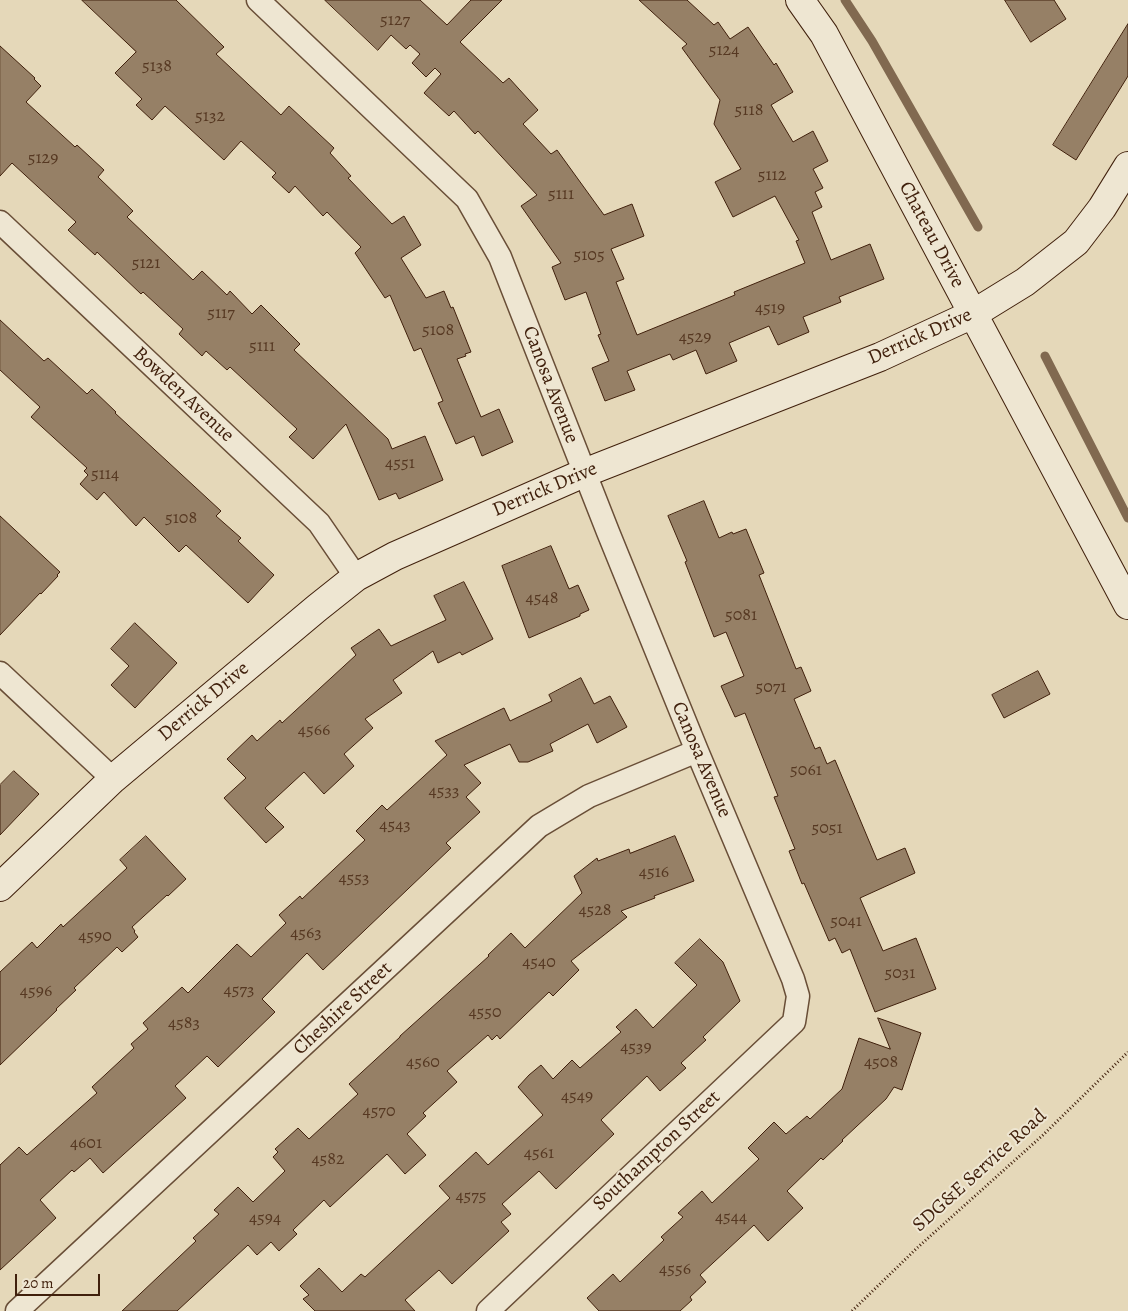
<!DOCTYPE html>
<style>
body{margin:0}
#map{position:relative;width:1128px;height:1311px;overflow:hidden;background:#e5d8b9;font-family:Alegreya,serif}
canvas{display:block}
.scale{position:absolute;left:15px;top:1274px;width:85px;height:22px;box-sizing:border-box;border:2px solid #40200c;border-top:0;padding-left:6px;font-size:15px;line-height:18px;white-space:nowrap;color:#40200c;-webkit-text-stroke:4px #eee6d2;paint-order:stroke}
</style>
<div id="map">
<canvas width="1128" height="1311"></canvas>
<div class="scale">20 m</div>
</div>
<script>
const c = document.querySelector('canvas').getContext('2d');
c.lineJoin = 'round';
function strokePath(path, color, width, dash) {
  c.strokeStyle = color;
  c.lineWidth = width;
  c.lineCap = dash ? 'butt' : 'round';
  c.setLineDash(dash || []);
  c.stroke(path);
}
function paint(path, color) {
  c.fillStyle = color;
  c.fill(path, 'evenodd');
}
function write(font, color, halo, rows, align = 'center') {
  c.font = font + ' Alegreya,serif';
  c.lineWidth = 4;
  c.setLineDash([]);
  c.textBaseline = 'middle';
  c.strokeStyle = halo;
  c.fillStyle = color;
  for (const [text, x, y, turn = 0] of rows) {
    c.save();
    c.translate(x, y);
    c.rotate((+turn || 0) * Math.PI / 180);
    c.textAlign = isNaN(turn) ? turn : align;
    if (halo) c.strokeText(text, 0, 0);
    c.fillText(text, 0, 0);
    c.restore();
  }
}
strokePath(new Path2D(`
 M 845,0 L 872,41 L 978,227
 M 1045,356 L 1128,518`), '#816950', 9);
const building = new Path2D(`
 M 82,0 L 176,0 L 224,47 L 216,54 L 281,115 L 289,106 L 334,148 L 330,153 L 351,176 L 348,178 L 392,224 L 404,216 L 421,245 L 401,258 L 426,298 L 444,291 L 451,308 L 453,307 L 471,352 L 465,354 L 466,356 L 457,359 L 481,417 L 499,409 L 513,442 L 482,456 L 474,436 L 456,444 L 438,403 L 443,401 L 421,348 L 414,351 L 390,295 L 385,298 L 355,253 L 361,247 L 327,212 L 323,216 L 295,186 L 289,193 L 272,177 L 276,173 L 241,141 L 224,160 L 165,106 L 152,120 L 136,105 L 142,99 L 115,73 L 136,52 Z
 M 325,0 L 420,0 L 447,25 L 471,0 L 502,0 L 460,42 L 503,83 L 509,78 L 538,110 L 523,124 L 551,154 L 557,150 L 604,215 L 632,204 L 644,236 L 611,249 L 624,279 L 616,282 L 637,335 L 735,295 L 734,292 L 805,263 L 796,241 L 799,240 L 775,196 L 733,217 L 715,182 L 741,169 L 714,124 L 720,100 L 682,48 L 687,44 L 639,0 L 687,0 L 714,25 L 718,22 L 730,39 L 748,27 L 774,65 L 776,63 L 793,92 L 771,105 L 793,142 L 813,131 L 828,161 L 813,169 L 823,188 L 815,192 L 822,207 L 812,212 L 831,260 L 870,244 L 884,279 L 839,297 L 841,302 L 803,317 L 809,332 L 778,345 L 769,326 L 729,343 L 737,361 L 706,374 L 696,350 L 673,360 L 670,354 L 627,371 L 635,390 L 605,401 L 592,368 L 609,361 L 598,335 L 601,334 L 586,292 L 565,300 L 552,267 L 561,263 L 521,206 L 537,195 L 478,131 L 475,134 L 454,111 L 449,116 L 424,93 L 441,74 L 435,68 L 426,77 L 412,63 L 420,54 L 410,45 L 406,49 L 391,35 L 378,50 Z
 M 1005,0 L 1054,0 L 1066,19 L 1031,42 Z
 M 1128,24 L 1128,76 L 1076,160 L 1053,145 Z
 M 0,46 L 35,78 L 34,79 L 41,86 L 26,102 L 75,147 L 77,145 L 104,170 L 98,177 L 133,211 L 127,217 L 193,280 L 202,271 L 227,295 L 230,291 L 252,314 L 261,305 L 300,344 L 294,350 L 388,439 L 392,449 L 425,436 L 443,480 L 399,499 L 396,493 L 379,500 L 346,424 L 313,459 L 289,437 L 297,429 L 230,367 L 227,370 L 206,351 L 202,356 L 179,334 L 183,329 L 143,292 L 141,294 L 97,252 L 95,255 L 68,230 L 76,222 L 12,163 L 0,176 Z
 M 0,320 L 44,361 L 48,358 L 87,394 L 92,389 L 116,412 L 115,413 L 221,511 L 216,516 L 241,538 L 238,541 L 274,575 L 248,603 L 186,545 L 179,552 L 144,517 L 136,526 L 104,492 L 97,500 L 80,484 L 88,475 L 84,471 L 87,468 L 31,417 L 40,407 L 0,370 Z
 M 704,501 L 719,538 L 732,532 L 733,534 L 746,529 L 764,573 L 759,575 L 796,669 L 801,667 L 811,691 L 794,699 L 815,749 L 820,747 L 827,764 L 835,760 L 877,860 L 905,848 L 915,873 L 860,898 L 883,951 L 916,938 L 936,989 L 875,1012 L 850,949 L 842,953 L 835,938 L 829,941 L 804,883 L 802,884 L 789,851 L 795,849 L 774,797 L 778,796 L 745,713 L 735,717 L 721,686 L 744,676 L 726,632 L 714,637 L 685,562 L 687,561 L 668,516 Z
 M 0,516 L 60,572 L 57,575 L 58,576 L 41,594 L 40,593 L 0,635 Z
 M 551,546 L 569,589 L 578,585 L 589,610 L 580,614 L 580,616 L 529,638 L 502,566 Z
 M 464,582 L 493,639 L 462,655 L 460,652 L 438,663 L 433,651 L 393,680 L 402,693 L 365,719 L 373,728 L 344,754 L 354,766 L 324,794 L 304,772 L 265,808 L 284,827 L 266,843 L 224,798 L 246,778 L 227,759 L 252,735 L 257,741 L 280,720 L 282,723 L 356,655 L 351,648 L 379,629 L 391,646 L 446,620 L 434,596 Z
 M 135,623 L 177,663 L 135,708 L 111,685 L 129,666 L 111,649 Z
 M 1038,671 L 1050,694 L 1004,718 L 992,695 Z
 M 581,678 L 594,704 L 610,696 L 627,727 L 597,743 L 588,724 L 550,744 L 553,751 L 528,762 L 519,762 L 510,744 L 464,765 L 481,783 L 466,797 L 480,812 L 446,843 L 451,848 L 323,970 L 307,953 L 262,999 L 275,1012 L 218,1067 L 207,1056 L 175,1086 L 186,1098 L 103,1173 L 90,1158 L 74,1172 L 72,1170 L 40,1200 L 56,1218 L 0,1270 L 0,1165 L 19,1147 L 27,1155 L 97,1093 L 92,1087 L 134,1048 L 131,1044 L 148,1029 L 143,1023 L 182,987 L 188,993 L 237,944 L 251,957 L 286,923 L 279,915 L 300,896 L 302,899 L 365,840 L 356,831 L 382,805 L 387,810 L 447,755 L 435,741 L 504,708 L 510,721 L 552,701 L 549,695 Z
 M 14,771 L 39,794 L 0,835 L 0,785 Z
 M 146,836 L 186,879 L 168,896 L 167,895 L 132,927 L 135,931 L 134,932 L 138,937 L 122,952 L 117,947 L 74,988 L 76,990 L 56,1009 L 57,1010 L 0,1065 L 0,972 L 32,942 L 37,948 L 61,924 L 63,927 L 127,868 L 120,860 Z
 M 675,836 L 694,881 L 654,896 L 655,898 L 621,911 L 627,917 L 571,961 L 579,970 L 553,996 L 549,992 L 500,1039 L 497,1035 L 492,1040 L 488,1035 L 447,1071 L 457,1082 L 423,1113 L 426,1116 L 407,1134 L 426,1155 L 405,1174 L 387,1154 L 330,1207 L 324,1200 L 293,1230 L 297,1234 L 279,1251 L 271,1242 L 257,1255 L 248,1245 L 177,1311 L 122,1311 L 196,1241 L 193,1238 L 219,1214 L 214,1210 L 238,1187 L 253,1202 L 285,1171 L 273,1157 L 278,1152 L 275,1149 L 298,1128 L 309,1139 L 358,1094 L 349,1084 L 400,1037 L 400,1036 L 489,956 L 488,955 L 511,933 L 525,948 L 582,893 L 574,876 L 597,858 L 598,861 L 629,849 L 630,853 Z
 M 700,939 L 723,962 L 740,1001 L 703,1037 L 706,1040 L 681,1063 L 686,1068 L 660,1091 L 647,1076 L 601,1120 L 614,1134 L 556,1189 L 539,1171 L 502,1204 L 511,1214 L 501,1222 L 509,1231 L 452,1284 L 439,1270 L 405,1300 L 415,1311 L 315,1311 L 303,1299 L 309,1295 L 300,1286 L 319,1268 L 342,1292 L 361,1274 L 365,1277 L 450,1198 L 439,1186 L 476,1152 L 488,1165 L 543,1115 L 518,1087 L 529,1075 L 541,1065 L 553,1079 L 572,1060 L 580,1068 L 621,1032 L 616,1027 L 636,1009 L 653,1028 L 697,985 L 675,963 Z
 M 878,1018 L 921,1033 L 902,1090 L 894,1087 L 886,1099 L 842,1140 L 843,1141 L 823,1160 L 821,1158 L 787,1191 L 803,1208 L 768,1241 L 754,1225 L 700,1275 L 706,1282 L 690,1297 L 692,1300 L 680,1311 L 599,1311 L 587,1298 L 613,1274 L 620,1282 L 664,1240 L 661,1237 L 683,1217 L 678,1213 L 702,1191 L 712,1203 L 759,1159 L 748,1148 L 774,1122 L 786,1134 L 807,1116 L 810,1119 L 842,1089 L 859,1038 L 890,1049 Z`);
paint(building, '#968066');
strokePath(building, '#40200c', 1);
const street = new Path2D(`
 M 258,0 L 467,199 L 500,257 L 608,532 L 697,751 L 793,979 L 798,996 L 794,1022 L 488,1311
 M 0,222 L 319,523 L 356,577
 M 0,673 L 113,779
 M 17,1311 L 539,826 L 589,796 L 697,751`);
const secondary = new Path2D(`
 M 800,0 L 824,34 L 1128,605
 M 0,887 L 113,779 L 317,608 L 356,577 L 395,556 L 584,473 L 880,357 L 973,314 L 1025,282 L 1076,242 L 1102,208 L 1128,166`);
strokePath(street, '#694e37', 25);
strokePath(secondary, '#40200c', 30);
strokePath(new Path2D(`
 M 852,1311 L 917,1248 L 1043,1135 L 1128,1052`), '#40200c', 3, [1, 2.5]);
strokePath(street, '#eee6d2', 22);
strokePath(secondary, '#eee6d2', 28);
write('18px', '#563822', null, [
 ["5127",395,21],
 ["5124",724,51],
 ["5138",157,67],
 ["5118",749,111],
 ["5132",210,117],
 ["5129",43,159],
 ["5112",772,176],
 ["5111",561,195],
 ["5105",589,256],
 ["5121",146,264],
 ["4519",770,309],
 ["5117",221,314],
 ["5108",438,331],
 ["4529",695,338],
 ["5111",262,347],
 ["4551",400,464],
 ["5114",105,475],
 ["5108",181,519],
 ["4548",542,599],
 ["5081",741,616],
 ["5071",771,688],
 ["4566",314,731],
 ["5061",806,771],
 ["4533",444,792],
 ["4543",395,826],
 ["5051",827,829],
 ["4516",654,873],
 ["4553",354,879],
 ["4528",595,911],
 ["5041",846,922],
 ["4563",306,934],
 ["4590",95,937],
 ["4540",539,963],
 ["5031",900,974],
 ["4573",239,991],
 ["4596",36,992],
 ["4550",485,1013],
 ["4583",184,1024],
 ["4539",636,1048],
 ["4560",423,1063],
 ["4508",881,1063],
 ["4549",577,1097],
 ["4570",379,1112],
 ["4601",86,1144],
 ["4561",539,1154],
 ["4582",328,1160],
 ["4575",471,1197],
 ["4544",731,1218],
 ["4594",265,1219],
 ["4556",675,1270]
]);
write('20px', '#40200c', '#eee6d2', [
 ["Chateau Drive",931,235,62],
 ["Derrick Drive",920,337,-24],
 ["Canosa Avenue",550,385,69],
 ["Bowden Avenue",183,395,43],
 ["Derrick Drive",545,490,-23],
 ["Derrick Drive",204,702,-40],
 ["Canosa Avenue",701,760,67],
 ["Cheshire Street",343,1009,-43],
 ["Southampton Street",657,1151,-43],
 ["SDG&E Service Road",980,1171,-42]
]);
</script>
